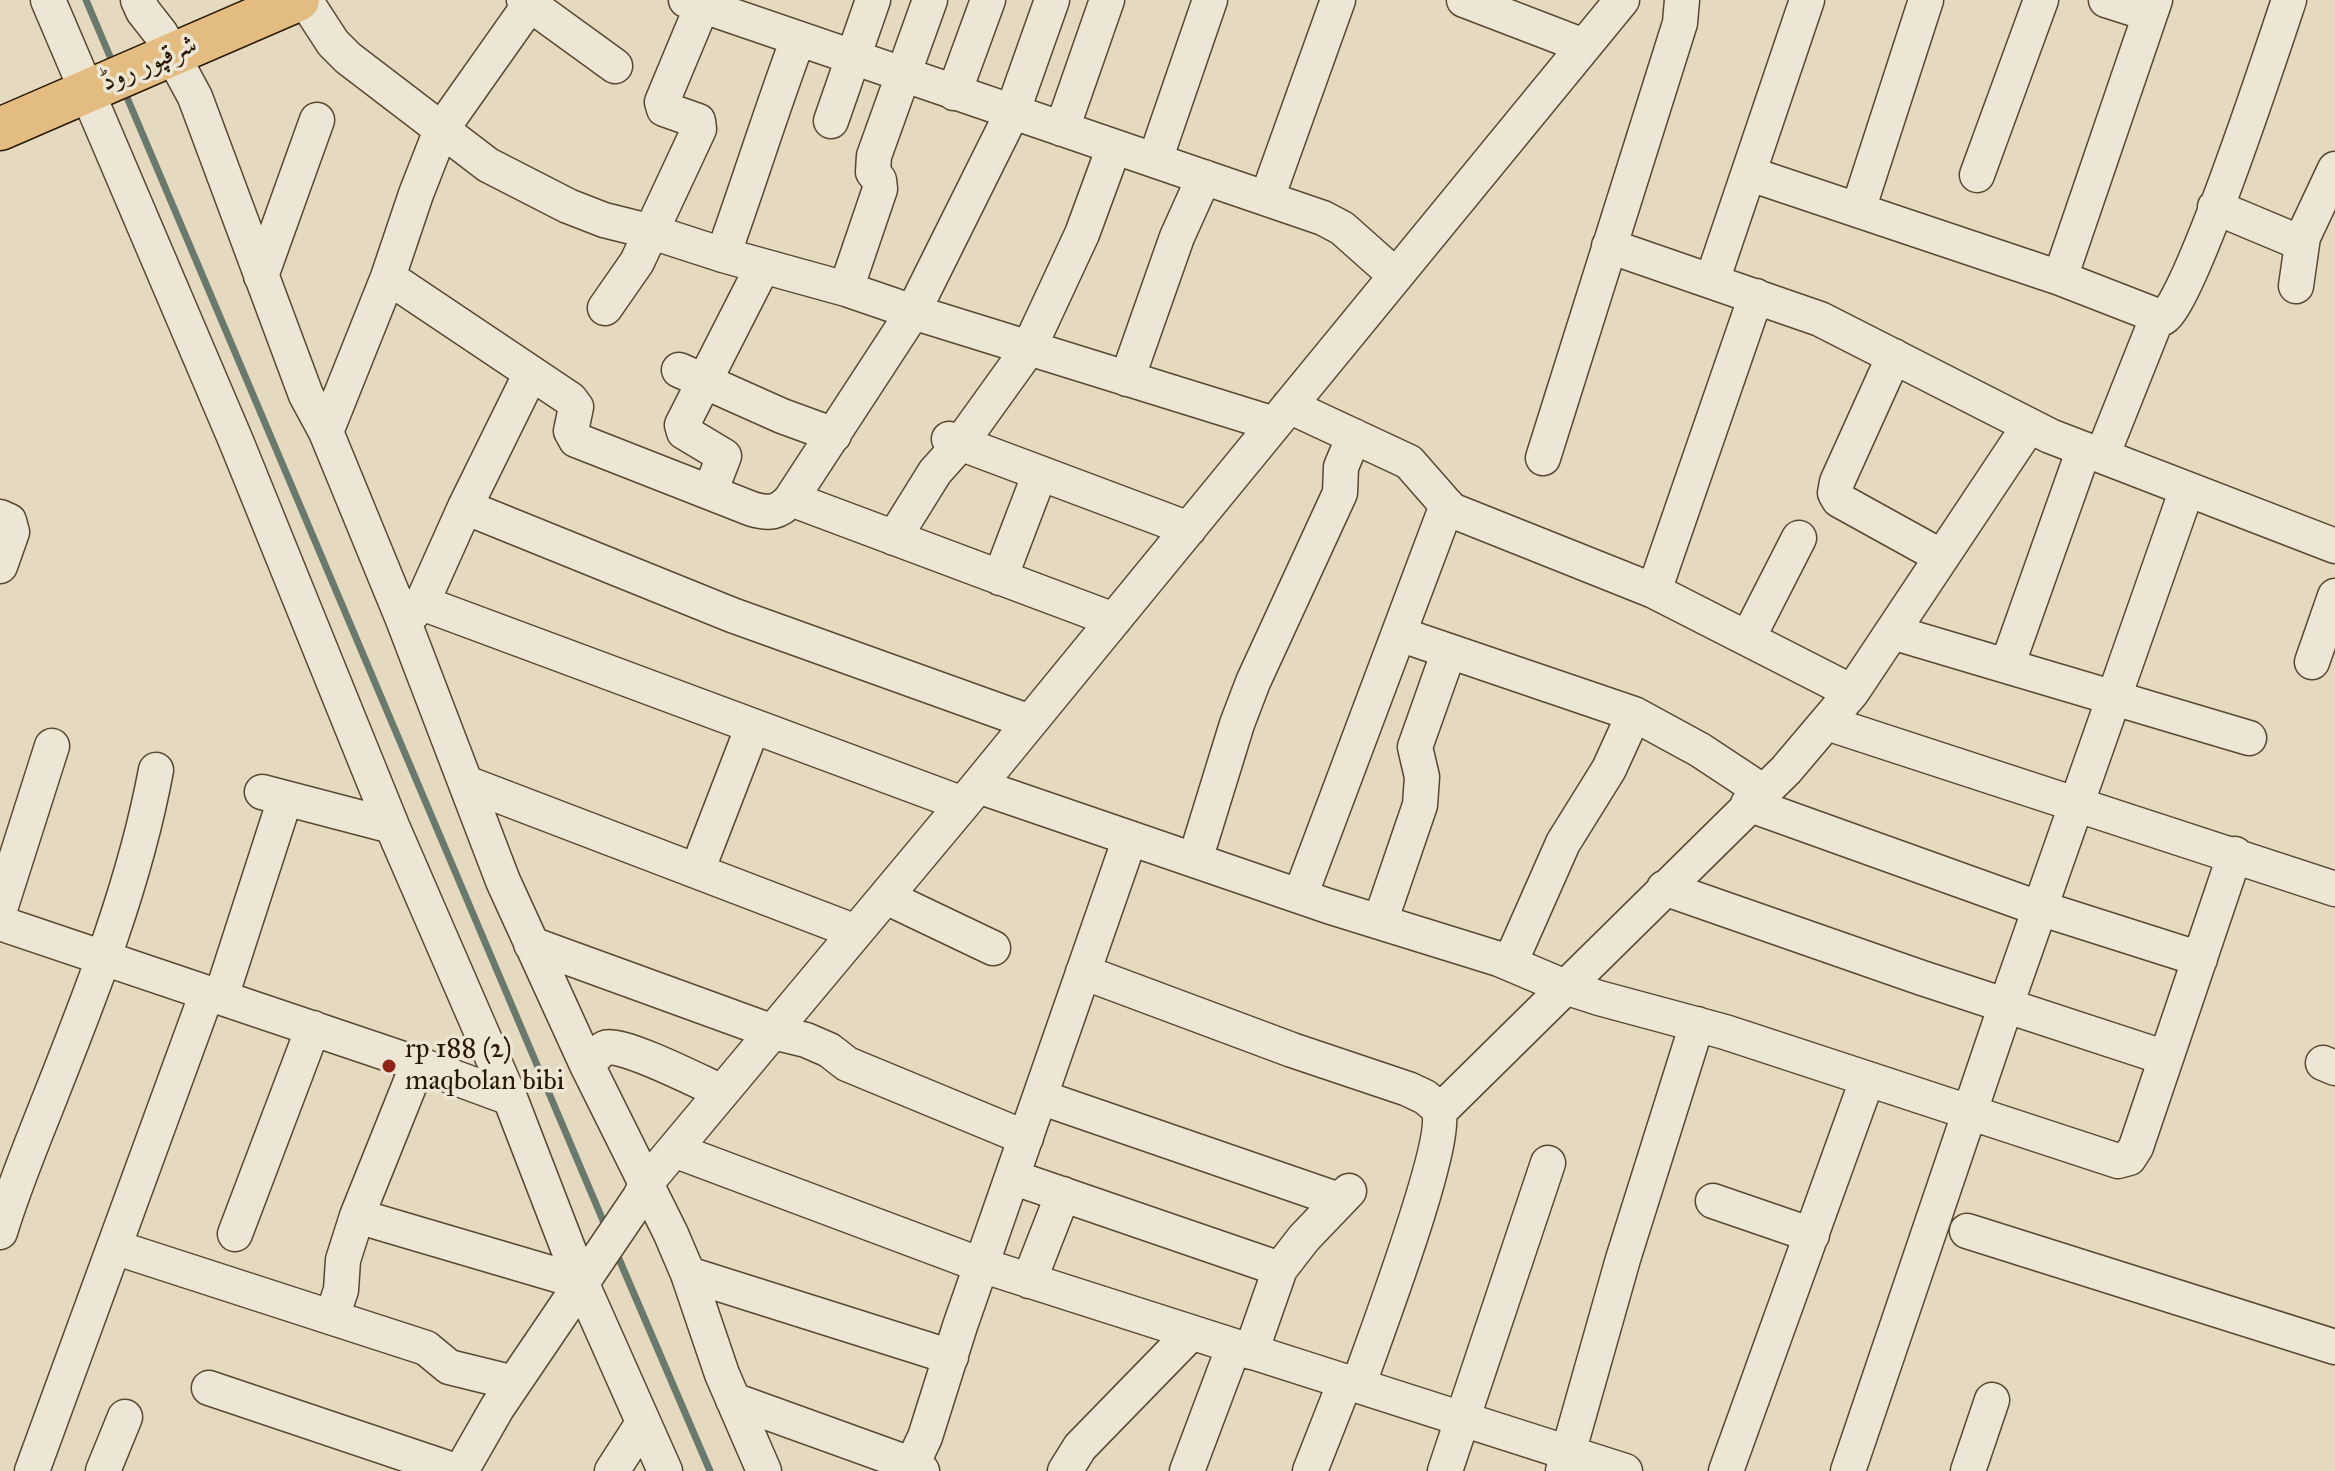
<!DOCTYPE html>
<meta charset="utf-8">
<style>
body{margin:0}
canvas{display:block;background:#e5d9bf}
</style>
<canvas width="2335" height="1471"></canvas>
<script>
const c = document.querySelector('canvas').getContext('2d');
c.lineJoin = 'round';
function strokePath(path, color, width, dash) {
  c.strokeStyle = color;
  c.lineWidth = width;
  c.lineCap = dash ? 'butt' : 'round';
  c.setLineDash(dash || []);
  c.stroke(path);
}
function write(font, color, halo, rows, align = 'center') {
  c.font = font + ' "IM FELL Great Primer",Amiri,serif';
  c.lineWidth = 7;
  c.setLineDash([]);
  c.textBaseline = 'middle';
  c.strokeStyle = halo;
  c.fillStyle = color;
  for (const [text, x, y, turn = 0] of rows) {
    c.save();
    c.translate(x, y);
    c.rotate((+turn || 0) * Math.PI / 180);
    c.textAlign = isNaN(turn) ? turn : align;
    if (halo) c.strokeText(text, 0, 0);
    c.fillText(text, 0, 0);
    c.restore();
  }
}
strokePath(new Path2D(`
 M 86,0 L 114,66
 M 123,88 L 607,1230
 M 616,1252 L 710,1471`), '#6a796d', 7);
const minor = new Path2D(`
 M 48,0 L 236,441 L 392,826 L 510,1098 L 581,1282 L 665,1471
 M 138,0 L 143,11 L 161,34 L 195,97 L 306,395 L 326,432 L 402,617 L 503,881 L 587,1065 L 671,1234 L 688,1274 L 722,1374 L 764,1471
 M 305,0 L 333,43 L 348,58 L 488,165 L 568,206 L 604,220 L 652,232 L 723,255 L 846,289 L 913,312 L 1274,424
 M 524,0 L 615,66
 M 686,0 L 1323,218 L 1342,228 L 1396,276
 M 1464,0 L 1584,46
 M 2106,0 L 2150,14
 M 954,93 L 988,0
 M 831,121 L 873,0
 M 1062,129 L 1107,0
 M 1155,160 L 1210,0
 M 1750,174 L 2060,278 L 2163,318 C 2190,302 2274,45 2289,0
 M 1977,175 L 2041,0
 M 1267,198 L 1338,0
 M 2215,207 L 2301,243
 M 1858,210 L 1926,0
 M 1609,246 L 1820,319 L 2050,436 L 2335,546
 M 723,255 C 749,183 771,111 798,39
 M 261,276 L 317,120
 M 388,277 L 570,399 L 576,407 L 571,431 L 576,440 L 752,509 C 769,514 779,513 791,499 L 913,312 L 1012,113 L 1052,0
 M 2060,278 L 2155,0
 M 1712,281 L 1807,0
 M 2296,286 L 2303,237 L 2335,169
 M 846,289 L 880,189 L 879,180 L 873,172 L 874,156 L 930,0
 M 605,308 L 637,262 L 699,129 L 698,121 L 664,109 L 662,102 L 702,6
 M 1894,356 L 1837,482 L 1835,493 L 1839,500 L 1942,557
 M 679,370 L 782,416 L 834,435
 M 1127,379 L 1177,237 L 1204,177
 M 1289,406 L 1409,462 L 1451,510 L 1654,591 L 1852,692
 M 326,432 L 388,277 L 416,194 L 441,130 L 530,4
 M 949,439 L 1189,529
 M 2102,456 L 2157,318
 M 1543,458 L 1680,23 L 1682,0
 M 710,492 L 724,456 L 684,432 L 682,425 L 763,266
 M 791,499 L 1114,620
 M 465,507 L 732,615 L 1030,722
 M 0,517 L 9,521 L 12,532 L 0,566
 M 894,538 L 935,472 L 960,444 L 1029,348 L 1082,234 L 1114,147
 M 1000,578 L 1040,473
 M 1654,591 L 1756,296
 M 422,603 L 963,804
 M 407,616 L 412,614 L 422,603 L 465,507 L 531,373
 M 1892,632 L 2249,738
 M 1399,634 L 1634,714 L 1700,750 L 1762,791
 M 1748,638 L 1799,538
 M 2312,662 L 2335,596
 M 2007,666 L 2084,449
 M 1827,723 L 2335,889
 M 466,783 L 856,932
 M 978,786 L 1328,906 L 1499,959 L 1565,987 L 1599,998 L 1725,1032 L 2118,1161 L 2129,1158 L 2136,1147 L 2235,854
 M 262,792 L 392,826
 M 1748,804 L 2024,903 L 2200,959
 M 1195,860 L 1237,724 L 1253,682 L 1340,493 L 1341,467 L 1354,436
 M 697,871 L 753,726
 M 1664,888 L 1922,978 L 2166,1058
 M 1300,896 L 1447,505
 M 886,897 L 993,948
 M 0,909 L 52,746
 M 1380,922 L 1420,805 L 1422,777 L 1415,747 L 1449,651
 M 0,923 L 418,1064 L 510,1098
 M 531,944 L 773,1032 L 806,1040 L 829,1050 L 847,1064 L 1026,1138
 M 1510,963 L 1563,843 L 1609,769 L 1634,714
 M 1083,972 L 1292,1050 L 1408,1089 L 1425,1097 L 1438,1108 C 1451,1140 1373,1342 1358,1386
 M 221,997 L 285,799
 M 2323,1063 L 2335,1068
 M 587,1065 C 592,1060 599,1051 605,1048 C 620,1041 704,1084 722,1092
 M 1040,1097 L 1339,1200
 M 1440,1111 L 1786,770 L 1852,692 L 2029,426
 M 674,1150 L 981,1265 L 1625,1471
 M 1012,1177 L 1280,1269
 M 1713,1201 L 1812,1235
 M 357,1216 L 581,1282
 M 1967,1231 L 2335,1347
 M 0,1232 C 14,1186 33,1141 51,1095 C 93,989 135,883 156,770
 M 235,1234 L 313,1028
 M 114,1247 L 426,1348 L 449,1367 L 514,1383
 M 688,1274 L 951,1357
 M 1029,1281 L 1063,1194
 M 332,1317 L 341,1290 L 343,1260 L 357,1216 L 418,1064
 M 1251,1352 L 1280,1269 L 1304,1238 L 1349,1191
 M 209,1388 L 456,1471
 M 733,1400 L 913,1465 L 922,1471
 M 32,1471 L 207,993
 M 103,1471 L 125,1417
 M 461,1471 L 497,1408 L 640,1197 L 647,1182 L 963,804 L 1622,0
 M 612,1471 L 643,1423
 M 909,1471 L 925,1437 L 960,1326 L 1130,838
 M 1065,1471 L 1080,1447 L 1191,1333
 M 1187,1471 L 1234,1346
 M 1310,1471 L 1345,1382
 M 1445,1471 L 1548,1163
 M 1563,1471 L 1623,1259 L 1697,1024
 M 1726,1471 L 1867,1080
 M 1848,1471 L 2006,1005 L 2187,489
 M 1968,1471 L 1992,1400`);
const major = new Path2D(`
 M 0,129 L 298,0`);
strokePath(minor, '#584831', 37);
strokePath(major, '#291802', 45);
strokePath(minor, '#eee6d5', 34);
strokePath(major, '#e2bc80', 42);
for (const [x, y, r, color] of [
 [389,1066,8,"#8f2418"]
]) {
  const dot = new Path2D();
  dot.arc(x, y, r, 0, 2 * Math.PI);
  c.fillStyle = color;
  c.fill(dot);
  strokePath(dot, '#eee6d5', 3);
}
write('28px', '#291802', '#eee6d5', [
 ["شرقپور روڈ",149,64,-24]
]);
write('28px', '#291802', '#eee6d5', [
 ["rp 188 (2)",405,1050],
 ["maqbolan bibi",405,1082]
], 'left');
</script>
